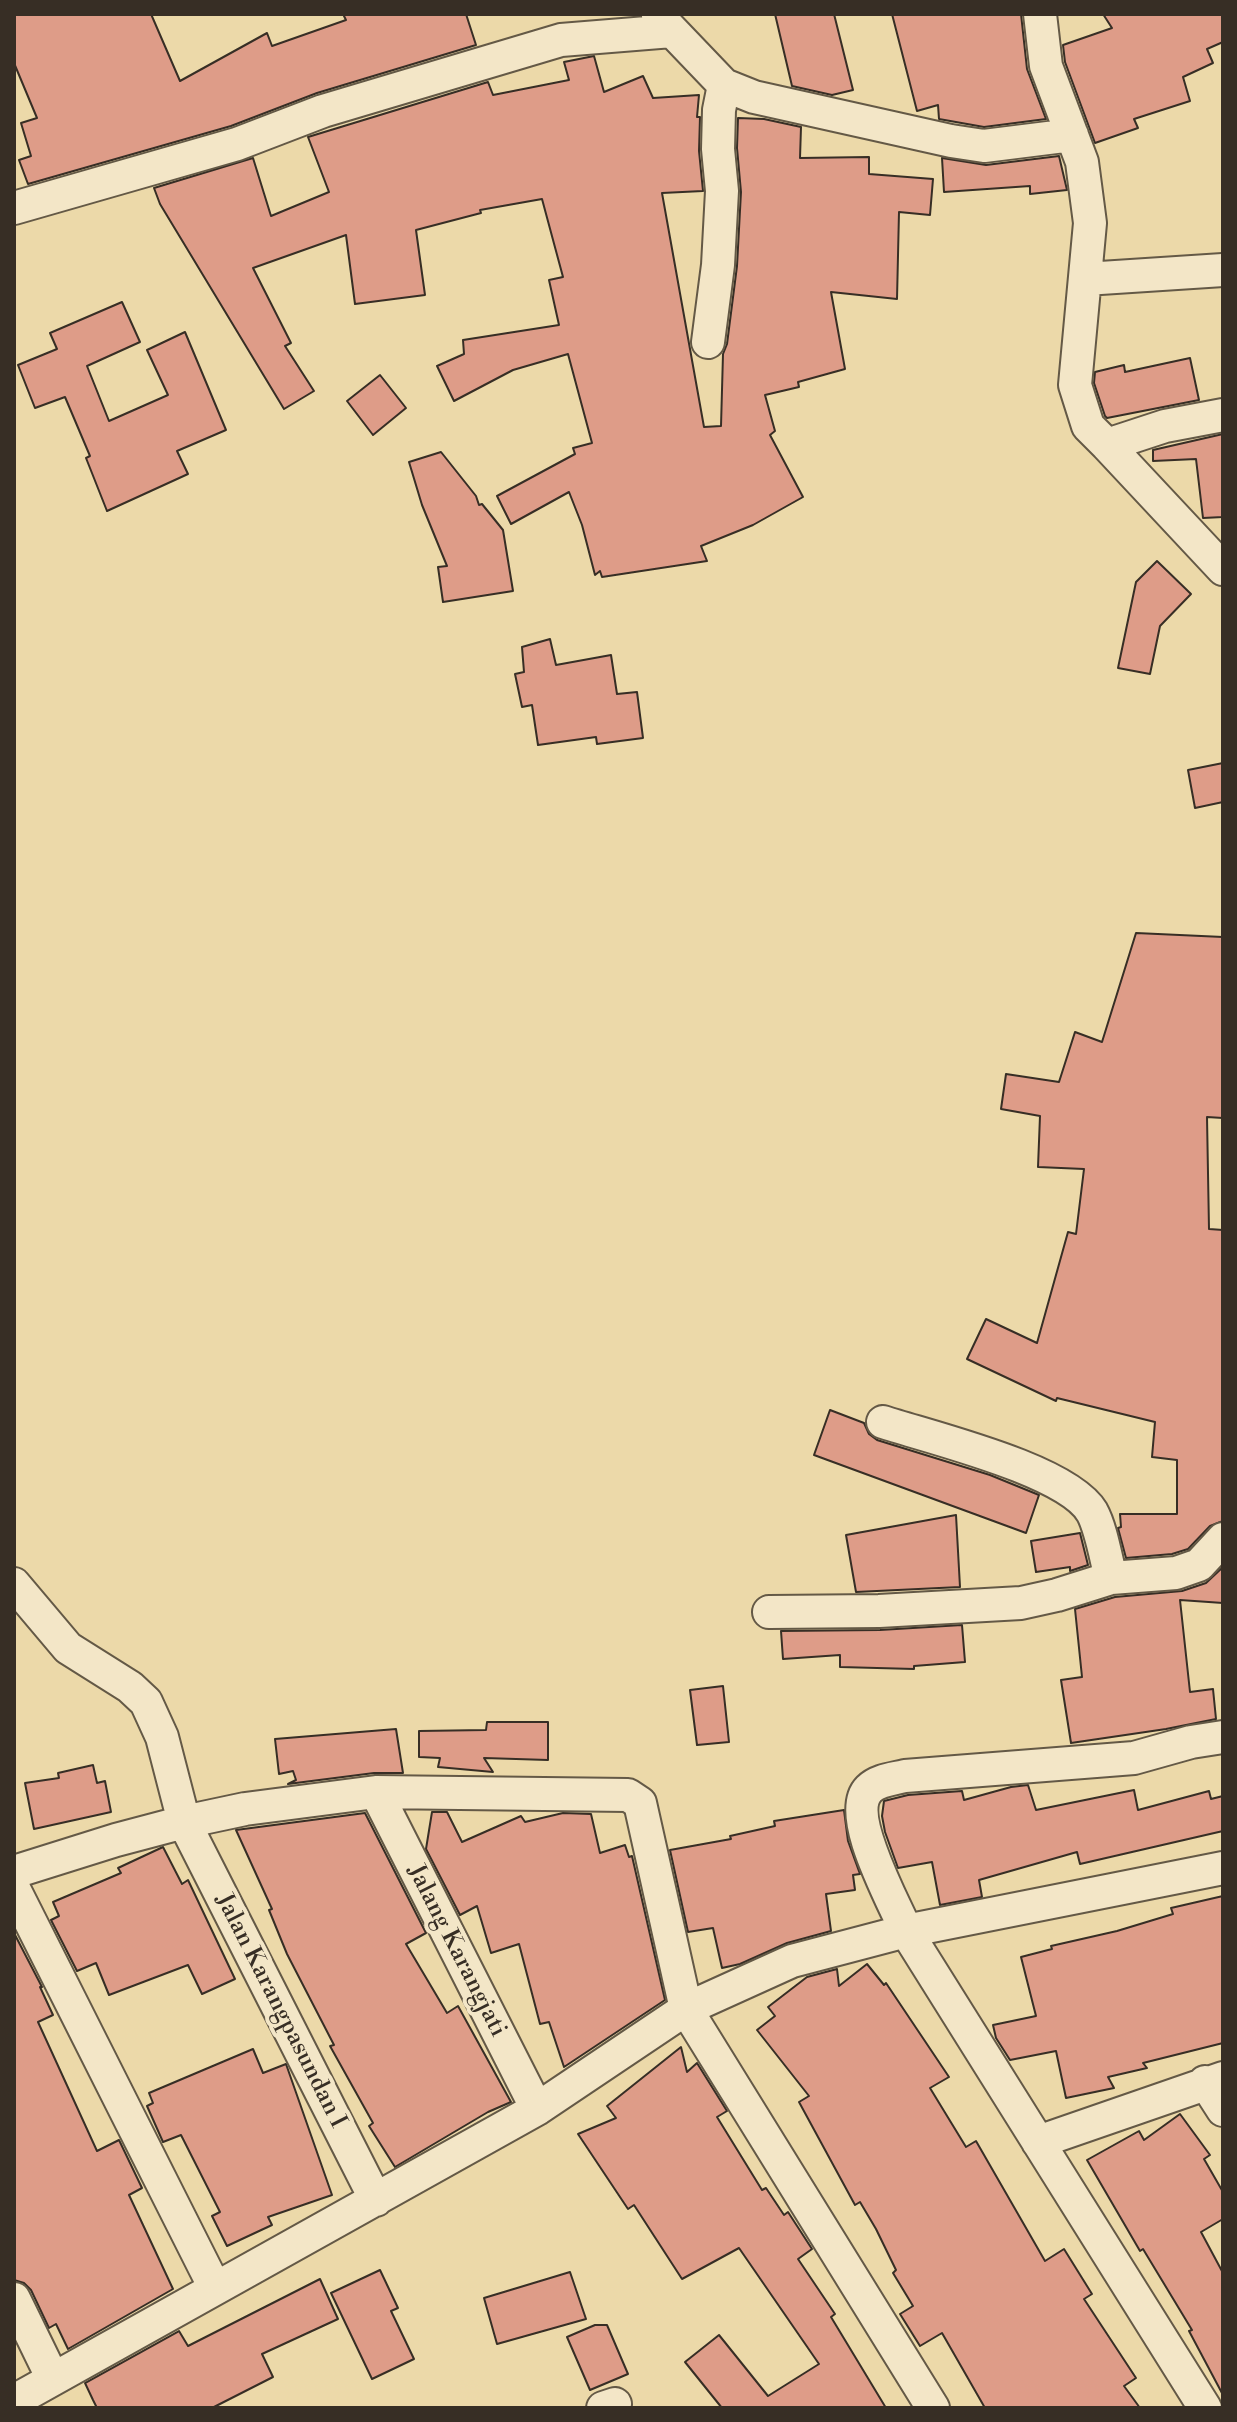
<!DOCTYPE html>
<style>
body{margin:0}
#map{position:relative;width:1237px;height:2422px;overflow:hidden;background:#ecd9a9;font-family:"Libre Bodoni",serif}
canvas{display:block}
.frame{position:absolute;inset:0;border:16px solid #372e25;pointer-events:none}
</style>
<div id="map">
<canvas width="1237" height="2422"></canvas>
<div class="frame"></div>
</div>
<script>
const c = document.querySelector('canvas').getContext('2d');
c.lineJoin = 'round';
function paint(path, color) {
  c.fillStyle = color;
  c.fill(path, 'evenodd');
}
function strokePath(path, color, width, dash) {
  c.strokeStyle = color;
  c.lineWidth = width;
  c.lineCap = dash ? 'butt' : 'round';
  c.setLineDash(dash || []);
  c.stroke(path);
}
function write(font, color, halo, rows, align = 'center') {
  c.font = font + ' "Libre Bodoni",serif';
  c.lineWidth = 8;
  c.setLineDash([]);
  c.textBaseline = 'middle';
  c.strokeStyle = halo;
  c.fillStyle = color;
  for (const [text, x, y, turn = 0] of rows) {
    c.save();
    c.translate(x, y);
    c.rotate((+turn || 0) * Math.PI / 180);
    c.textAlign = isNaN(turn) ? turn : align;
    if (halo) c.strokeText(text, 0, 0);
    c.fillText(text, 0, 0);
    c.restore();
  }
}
const building = new Path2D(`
 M 14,14 L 151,14 L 180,81 L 267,33 L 272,46 L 346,20 L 343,14 L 466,14 L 476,45 L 317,93 L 231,126 L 28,184 L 19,160 L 31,156 L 21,123 L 37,118 L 14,63 Z
 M 775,14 L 834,14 L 853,90 L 832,95 L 792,86 Z
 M 892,14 L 1021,14 L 1027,69 L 1046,119 L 984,127 L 939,119 L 938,105 L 917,111 Z
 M 1103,14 L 1223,14 L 1223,42 L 1207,49 L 1213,63 L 1183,77 L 1190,101 L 1134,119 L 1138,128 L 1095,143 L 1065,62 L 1063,45 L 1112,28 Z
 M 594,56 L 604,92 L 643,76 L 653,98 L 699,95 L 697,117 L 700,117 L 699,151 L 703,191 L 662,193 L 704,427 L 721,426 L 723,354 L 727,344 L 737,266 L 741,192 L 737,148 L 738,118 L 764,119 L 801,127 L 800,158 L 869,157 L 869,174 L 933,179 L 930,215 L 899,212 L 897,299 L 831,292 L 845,369 L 798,382 L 799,387 L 765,395 L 775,431 L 770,435 L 803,497 L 753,525 L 701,546 L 707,561 L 602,577 L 600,571 L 595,575 L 582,525 L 569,492 L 511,524 L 497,496 L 575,454 L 573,448 L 592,443 L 568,354 L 513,370 L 454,401 L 437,366 L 464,354 L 463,340 L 559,325 L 549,280 L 563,277 L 542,199 L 480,210 L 481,213 L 416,230 L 425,295 L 355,304 L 346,235 L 253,268 L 291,343 L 285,346 L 314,391 L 284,409 L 160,204 L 154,188 L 253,158 L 271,216 L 329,192 L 308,137 L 488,82 L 493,95 L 569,80 L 564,62 Z
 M 1059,156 L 1067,190 L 1030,194 L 1030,186 L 944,192 L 942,158 L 986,165 Z
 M 122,302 L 140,342 L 87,366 L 109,421 L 168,395 L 147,350 L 185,332 L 226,430 L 177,451 L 188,474 L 107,511 L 86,458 L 90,456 L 65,397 L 35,408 L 18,365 L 57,349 L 50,333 Z
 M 1190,358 L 1199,400 L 1107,418 L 1105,416 L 1094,383 L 1095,372 L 1124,365 L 1125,372 Z
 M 380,375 L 406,408 L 373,435 L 347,401 Z
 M 1223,434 L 1223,517 L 1203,518 L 1196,459 L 1153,461 L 1153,450 Z
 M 441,452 L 476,496 L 479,505 L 482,504 L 503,530 L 513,591 L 443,602 L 438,567 L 447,566 L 422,505 L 409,462 Z
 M 1157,561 L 1191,594 L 1160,626 L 1150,674 L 1118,668 L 1136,582 Z
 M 550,639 L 556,665 L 611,655 L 617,694 L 637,692 L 643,738 L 597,744 L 596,737 L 538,745 L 532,705 L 522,707 L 515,674 L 524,672 L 522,647 Z
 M 1223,763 L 1223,802 L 1195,808 L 1188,770 Z
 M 1136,933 L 1223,937 L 1223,1118 L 1207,1117 L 1209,1229 L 1223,1230 L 1223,1521 L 1210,1526 L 1188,1549 L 1172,1554 L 1126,1558 L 1118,1528 L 1121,1527 L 1120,1514 L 1177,1514 L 1177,1460 L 1152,1457 L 1155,1422 L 1057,1398 L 1056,1401 L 967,1359 L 986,1319 L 1037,1343 L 1068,1232 L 1076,1234 L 1084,1169 L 1038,1167 L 1040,1116 L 1001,1109 L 1006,1074 L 1059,1082 L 1075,1032 L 1102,1042 Z
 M 830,1410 L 864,1423 L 869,1434 L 877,1440 L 990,1475 L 1039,1495 L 1026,1533 L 814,1455 Z
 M 956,1515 L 960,1587 L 856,1592 L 846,1535 Z
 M 1080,1533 L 1088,1565 L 1070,1571 L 1070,1567 L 1036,1572 L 1031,1541 Z
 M 1223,1567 L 1223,1603 L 1180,1600 L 1190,1692 L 1213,1689 L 1216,1719 L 1166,1729 L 1071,1743 L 1061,1680 L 1082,1677 L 1075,1609 L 1115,1597 L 1182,1591 L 1206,1583 Z
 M 962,1625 L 965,1662 L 914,1666 L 914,1669 L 840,1667 L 840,1655 L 783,1659 L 781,1631 L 880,1630 Z
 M 723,1686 L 729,1742 L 697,1745 L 690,1690 Z
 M 487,1722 L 548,1722 L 548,1760 L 484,1758 L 493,1772 L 438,1767 L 440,1758 L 419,1757 L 419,1731 L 486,1730 Z
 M 396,1729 L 403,1773 L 374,1773 L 288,1784 L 296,1780 L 293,1771 L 279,1774 L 275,1739 Z
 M 93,1765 L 97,1783 L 105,1781 L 111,1812 L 34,1829 L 25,1783 L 59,1778 L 58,1773 Z
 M 1028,1785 L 1036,1810 L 1134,1790 L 1138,1810 L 1209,1791 L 1211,1799 L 1223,1796 L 1223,1831 L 1080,1864 L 1077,1852 L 979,1880 L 982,1897 L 940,1905 L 932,1862 L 898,1868 L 885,1832 L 882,1816 L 884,1801 L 908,1795 L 962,1791 L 964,1800 L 1011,1787 Z
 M 844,1810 L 848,1841 L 860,1874 L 853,1875 L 855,1890 L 826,1894 L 831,1931 L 787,1943 L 740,1964 L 722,1968 L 713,1928 L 688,1932 L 670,1850 L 731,1839 L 730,1836 L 775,1826 L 774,1821 Z
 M 432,1812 L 447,1812 L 462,1842 L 521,1816 L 525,1822 L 563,1813 L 591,1814 L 600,1853 L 625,1845 L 629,1857 L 632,1856 L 665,2000 L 564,2067 L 549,2022 L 540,2024 L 519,1944 L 491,1953 L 477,1906 L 460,1915 L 426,1849 Z
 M 365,1813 L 426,1933 L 406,1944 L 447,2013 L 458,2006 L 511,2102 L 488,2112 L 395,2167 L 369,2126 L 373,2123 L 330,2046 L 334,2045 L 287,1954 L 269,1910 L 272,1909 L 236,1830 Z
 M 163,1847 L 182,1884 L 188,1880 L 235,1979 L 202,1994 L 188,1965 L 109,1995 L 96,1963 L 77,1971 L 51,1920 L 59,1916 L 53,1902 L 121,1873 L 118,1868 Z
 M 1223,1896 L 1223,2043 L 1143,2063 L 1147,2068 L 1108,2077 L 1114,2088 L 1066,2098 L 1056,2051 L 1010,2060 L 996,2038 L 993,2025 L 1036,2016 L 1021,1957 L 1052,1949 L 1051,1946 L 1117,1931 L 1173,1914 L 1171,1908 Z
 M 14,1933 L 42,1987 L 40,1987 L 53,2015 L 38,2022 L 97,2151 L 119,2140 L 142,2188 L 129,2195 L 173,2289 L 68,2349 L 56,2324 L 49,2328 L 31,2290 L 24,2283 L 14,2280 Z
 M 867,1964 L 884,1985 L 886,1983 L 949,2077 L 930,2088 L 966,2147 L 976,2141 L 1045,2261 L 1064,2249 L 1092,2294 L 1084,2299 L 1136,2378 L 1124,2386 L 1140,2408 L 985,2408 L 942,2333 L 920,2346 L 900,2314 L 913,2306 L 893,2273 L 896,2270 L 876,2229 L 860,2202 L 855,2205 L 799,2102 L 809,2096 L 757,2030 L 775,2016 L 768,2007 L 807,1977 L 837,1969 L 839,1986 Z
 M 681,2047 L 687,2072 L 697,2063 L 727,2111 L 717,2117 L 762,2190 L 766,2188 L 784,2215 L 788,2212 L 812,2249 L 798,2259 L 835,2314 L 831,2317 L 886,2408 L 722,2408 L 685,2362 L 719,2335 L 768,2396 L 819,2364 L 739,2248 L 682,2279 L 634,2205 L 628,2209 L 578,2134 L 616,2118 L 607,2106 Z
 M 253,2049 L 263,2073 L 286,2064 L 332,2195 L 268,2217 L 272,2225 L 227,2246 L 212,2216 L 220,2212 L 181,2135 L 163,2142 L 147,2106 L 153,2103 L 149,2093 Z
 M 1180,2114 L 1210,2155 L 1204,2159 L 1223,2192 L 1223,2219 L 1201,2232 L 1223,2273 L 1223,2395 L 1189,2331 L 1192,2330 L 1143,2249 L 1140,2251 L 1087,2160 L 1139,2131 L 1144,2140 Z
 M 380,2270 L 398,2308 L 391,2311 L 414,2359 L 372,2379 L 331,2293 Z
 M 570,2272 L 586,2319 L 497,2344 L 484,2298 Z
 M 320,2279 L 338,2319 L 262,2354 L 273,2377 L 212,2408 L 97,2408 L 93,2400 L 85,2383 L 179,2331 L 188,2346 Z
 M 595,2325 L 607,2325 L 628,2374 L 590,2390 L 567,2337 Z`);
paint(building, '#de9c88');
strokePath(building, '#372e25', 2);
const minor = new Path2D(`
 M 1040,14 L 1046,66 L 1082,162 L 1090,223 L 1075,385 L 1088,426 L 1107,445 L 1165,426 L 1223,415
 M 658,16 L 724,85 L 754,97 L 951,141 L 984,146 L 1072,135
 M 14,208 L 237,144 L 323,111 L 561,40 L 672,31
 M 1085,279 L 1223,270
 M 708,342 L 718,265 L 722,191 L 718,149 L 719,110 L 724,85
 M 1107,445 L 1223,569
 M 883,1422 C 932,1438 1067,1470 1092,1512 C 1101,1528 1106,1559 1111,1578
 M 14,1584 L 68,1648 L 130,1687 L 146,1702 L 162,1737 L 184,1822 L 376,2200
 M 769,1612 L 879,1611 L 1021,1603 L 1057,1595 L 1111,1578 L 1176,1573 L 1199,1565 L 1223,1539
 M 1223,1737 L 1191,1742 L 1134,1758 L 905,1776 C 893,1779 878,1780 869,1789 C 844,1814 894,1902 906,1931 L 1223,1868
 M 376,1792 L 537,2109
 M 14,1872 L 116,1840 L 184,1822 L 245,1809 L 376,1792 L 628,1795 L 640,1803 L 686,2009 L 537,2109 L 14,2401
 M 14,1889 L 215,2288
 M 1205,2082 L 1223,2110
 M 1038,2142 L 1223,2078
 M 14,2299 L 53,2379
 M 603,2408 L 615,2404
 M 933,2408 L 686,2009 L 792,1961 L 906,1931 L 1205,2408`);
strokePath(minor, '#645946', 36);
strokePath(minor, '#f3e6c7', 32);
write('24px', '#372e25', '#f3e6c7', [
 ["Jalang Karangjati",456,1951,63],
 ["Jalan Karangpasundan I",280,2011,63]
]);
</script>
